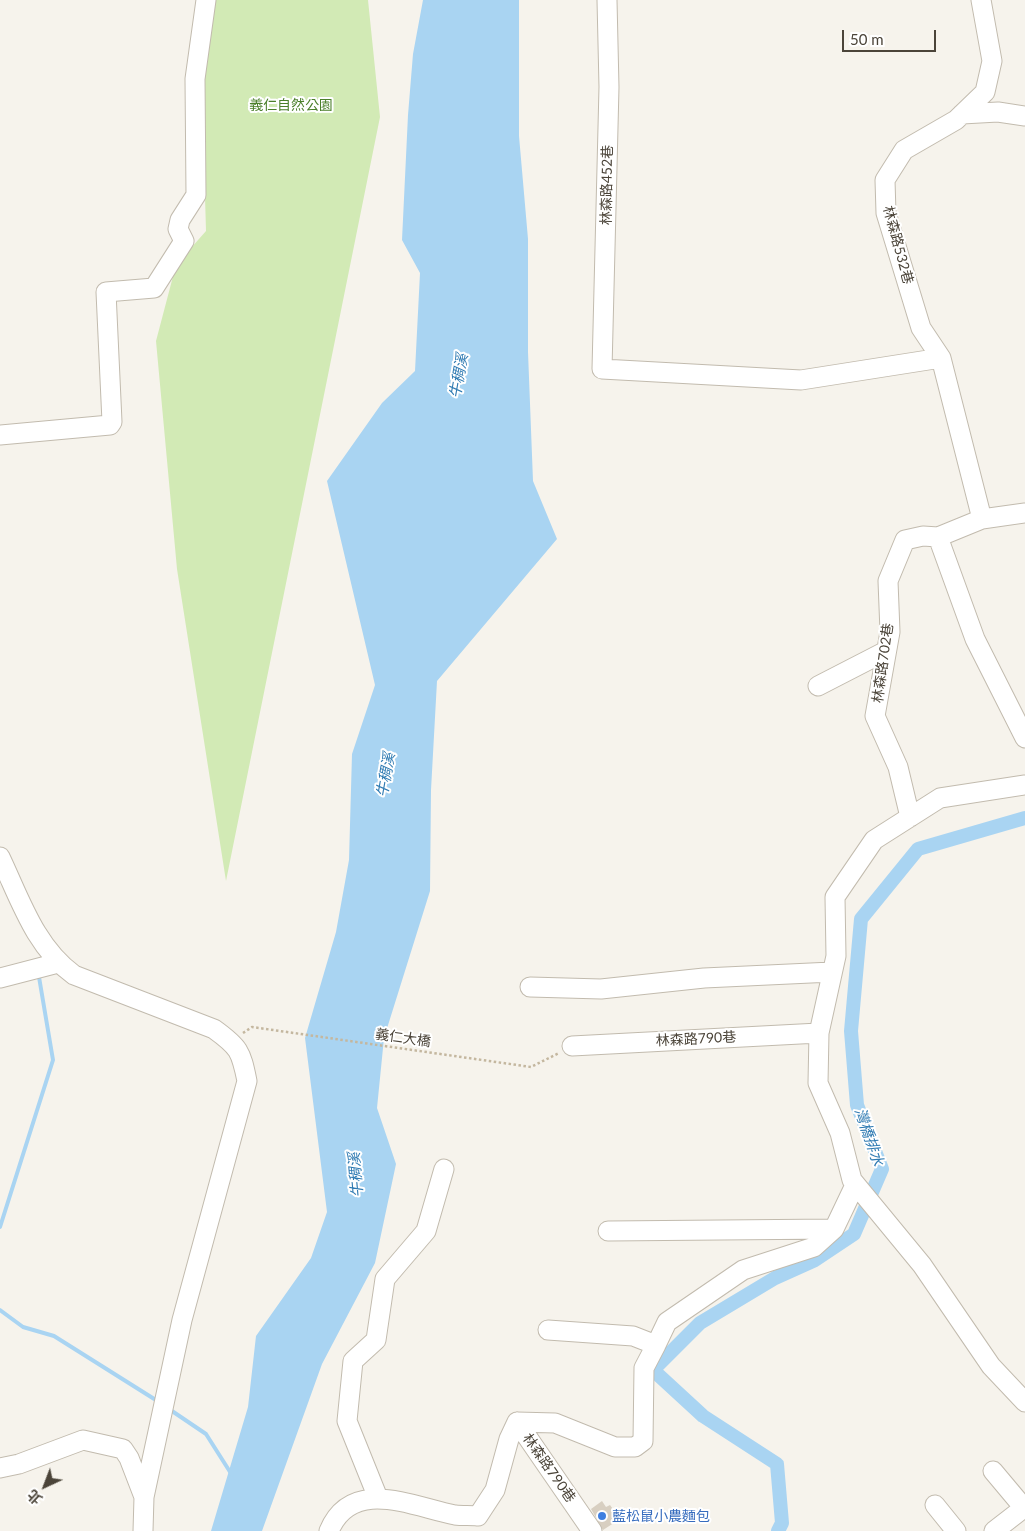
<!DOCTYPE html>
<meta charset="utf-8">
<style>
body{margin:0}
#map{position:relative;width:1025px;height:1531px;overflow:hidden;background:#f6f3ec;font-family:Lato,"Noto Sans TC",sans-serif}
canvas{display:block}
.north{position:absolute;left:20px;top:1461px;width:50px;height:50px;-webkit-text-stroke:4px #fff;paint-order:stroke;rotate:223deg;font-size:14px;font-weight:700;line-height:20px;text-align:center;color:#4b4439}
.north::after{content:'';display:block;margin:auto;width:18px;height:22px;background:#4b4439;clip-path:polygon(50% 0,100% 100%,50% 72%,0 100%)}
.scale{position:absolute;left:842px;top:30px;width:94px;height:22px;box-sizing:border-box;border:2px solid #4b4439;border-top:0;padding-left:6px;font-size:15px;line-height:18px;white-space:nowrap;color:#4b4439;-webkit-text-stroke:4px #fff;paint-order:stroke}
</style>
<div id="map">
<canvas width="1025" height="1531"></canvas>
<div class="north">北</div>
<div class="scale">50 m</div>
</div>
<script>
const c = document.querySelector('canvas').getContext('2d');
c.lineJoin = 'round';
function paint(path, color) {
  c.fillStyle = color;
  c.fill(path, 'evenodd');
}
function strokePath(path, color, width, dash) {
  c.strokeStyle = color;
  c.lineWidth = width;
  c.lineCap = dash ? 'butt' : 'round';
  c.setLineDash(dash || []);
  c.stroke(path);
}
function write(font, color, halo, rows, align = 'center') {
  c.font = font + ' Lato,"Noto Sans TC",sans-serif';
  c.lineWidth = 4;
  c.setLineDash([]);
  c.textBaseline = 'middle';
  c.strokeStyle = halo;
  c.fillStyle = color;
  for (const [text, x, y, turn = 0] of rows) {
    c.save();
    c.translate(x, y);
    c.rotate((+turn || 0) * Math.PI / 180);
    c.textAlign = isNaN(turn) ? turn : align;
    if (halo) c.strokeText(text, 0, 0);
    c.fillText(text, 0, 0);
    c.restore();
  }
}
paint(new Path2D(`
 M 212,0 L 368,0 L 380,117 L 226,881 L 177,569 L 156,341 L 176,265 L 206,231 L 202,92 Z`), '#d2eab5');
paint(new Path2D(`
 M 423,0 L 519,0 L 519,136 L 528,239 L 528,352 L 533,481 L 557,539 L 437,681 L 431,790 L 430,891 L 384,1038 L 377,1108 L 396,1164 L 375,1263 L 322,1364 L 262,1531 L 211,1531 L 248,1407 L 256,1336 L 311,1258 L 327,1212 L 305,1038 L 336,932 L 349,860 L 352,754 L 375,685 L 327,481 L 382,403 L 415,371 L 420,273 L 402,240 L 408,115 L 413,54 Z`), '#a9d4f2');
strokePath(new Path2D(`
 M 0,1227 L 53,1060 L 39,977
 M 0,1310 L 23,1327 L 54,1336 L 159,1402
 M 169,1409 L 206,1434 L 232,1475`), '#a9d4f2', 4);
strokePath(new Path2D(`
 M 778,1531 L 782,1523 L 777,1464 L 703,1416 L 653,1370 L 700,1323 L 775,1278 L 815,1260 L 854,1234 L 882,1169 L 857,1105 L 851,1031 L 861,919 L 918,849 L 1025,818`), '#a9d4f2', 14);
paint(new Path2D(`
 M 602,1501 L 606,1507 L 610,1505 L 620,1519 L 603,1530 L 591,1509 Z`), '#d8cfc1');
const minor = new Path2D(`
 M 607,0 L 609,87 L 602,369 L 801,380 L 941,358
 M 962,114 L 998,112 L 1025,116
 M 0,435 L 110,425 L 112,422 L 106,292 L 154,288 L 184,241 L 178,229 L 180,220 L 196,195 L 195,79 L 206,0
 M 982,519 L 1025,513
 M 938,537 L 982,519 L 941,358 L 921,328 L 886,213 L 885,180 L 904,150 L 956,120 L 985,92 L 992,61 L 981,0
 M 818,686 L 886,651
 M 910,817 L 898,767 L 875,716 L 890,632 L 888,581 L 905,540 L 923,536 L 938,537 L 975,639 L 1025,738
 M 0,857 C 20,899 35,947 74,975 L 214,1029 C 239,1047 241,1051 247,1081 L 182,1320 L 144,1497 L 143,1531
 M 0,978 L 58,963
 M 530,987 L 601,989 L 704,978 L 832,972
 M 819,1033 L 836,956 L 835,897 L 874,840 L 940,798 L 1025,785
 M 572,1046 L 819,1033 L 818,1083 L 840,1133 L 852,1180 L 922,1265 L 991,1366 L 1025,1402
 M 608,1231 L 834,1229 L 855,1185
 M 656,1345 L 667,1322 L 743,1270 L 814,1247 L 834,1229
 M 517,1422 L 555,1423 L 615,1447 L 635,1447 L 643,1441 L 644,1368 L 656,1345 L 633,1336 L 548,1330
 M 517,1422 L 592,1531
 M 0,1468 L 19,1464 L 83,1440 L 123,1449 L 129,1458 L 144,1497
 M 993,1471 L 1024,1508
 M 378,1498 L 347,1421 L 353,1361 L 376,1340 L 385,1279 L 426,1231 L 444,1169
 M 935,1505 L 956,1531
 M 329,1531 C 352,1476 413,1507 455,1515 C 463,1516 471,1515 478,1516 L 495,1490 L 509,1439 L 517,1422
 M 994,1531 L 1025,1507`);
strokePath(minor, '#c2bbae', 21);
strokePath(new Path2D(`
 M 243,1033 L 252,1027 L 531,1067 L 559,1053`), '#c4b79f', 2.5, [2.5, 2.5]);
strokePath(minor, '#fff', 19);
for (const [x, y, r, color] of [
 [602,1516,5,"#3f7fe0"]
]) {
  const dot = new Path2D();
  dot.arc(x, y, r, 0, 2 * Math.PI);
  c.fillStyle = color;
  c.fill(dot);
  strokePath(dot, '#fff', 2);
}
write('14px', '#4a7f2a', '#fff', [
 ["義仁自然公園",291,105]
]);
write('14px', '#4b4439', '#fff', [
 ["林森路452巷",607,185,-89],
 ["林森路532巷",898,245,75],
 ["林森路702巷",883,663,-82],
 ["義仁大橋",403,1038,8],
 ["林森路790巷",696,1039,-3],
 ["林森路790巷",549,1468,55]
]);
write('14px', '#366cbe', '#fff', [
 ["藍松鼠小農麵包",612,1516]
], 'left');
write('italic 15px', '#2e7ab2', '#fff', [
 ["牛稠溪",459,376,-80],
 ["牛稠溪",386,775,-80],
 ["灣橋排水",869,1137,71],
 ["牛稠溪",356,1175,-95]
]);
</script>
